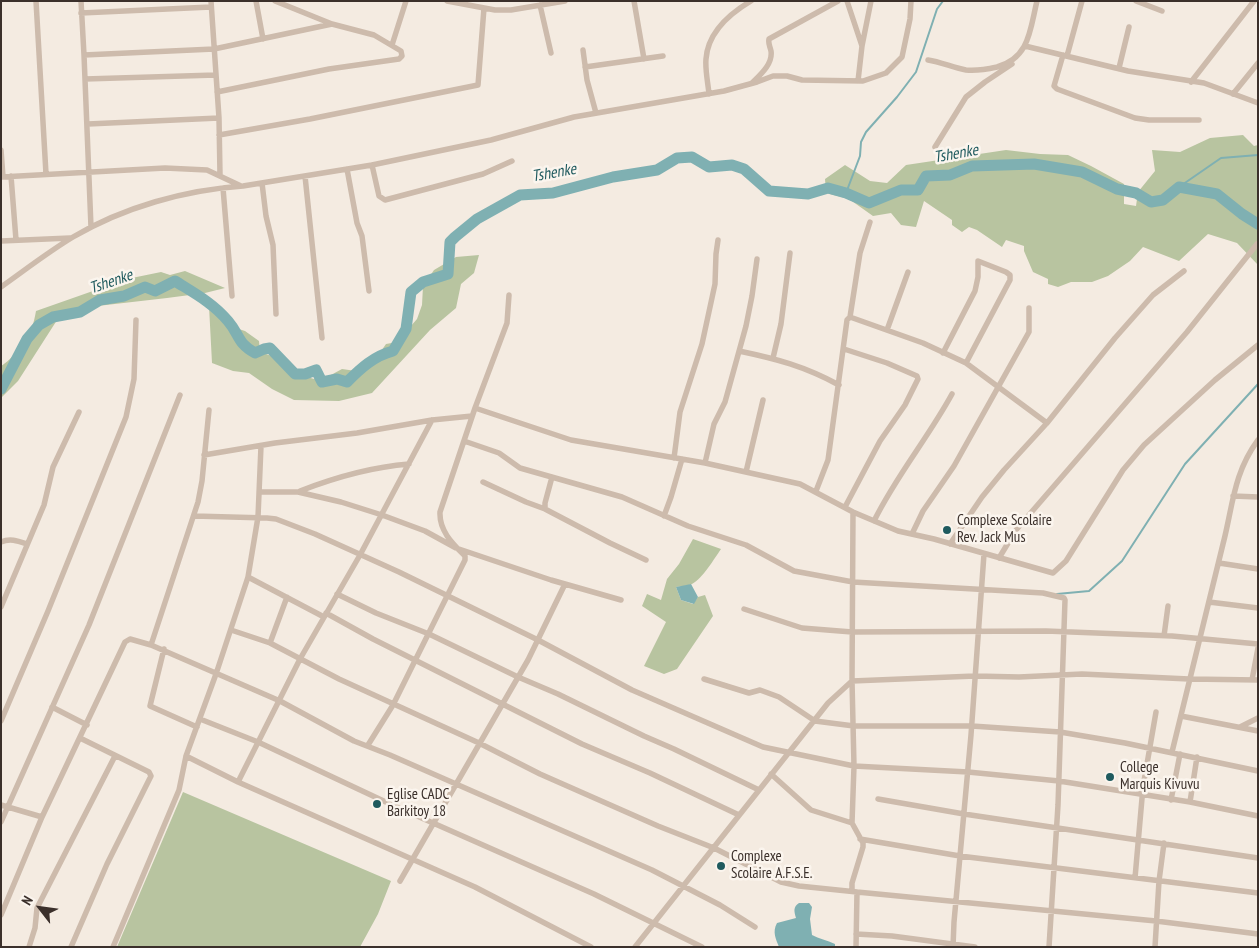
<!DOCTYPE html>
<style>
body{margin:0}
#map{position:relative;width:1259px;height:948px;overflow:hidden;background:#f4ebe1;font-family:"PT Sans Narrow",sans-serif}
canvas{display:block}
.frame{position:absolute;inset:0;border:2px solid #3b302b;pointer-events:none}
.north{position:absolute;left:15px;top:883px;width:50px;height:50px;-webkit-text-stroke:4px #fbf5ee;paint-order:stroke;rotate:300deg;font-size:14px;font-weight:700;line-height:20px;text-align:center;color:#3b302b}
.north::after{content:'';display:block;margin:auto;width:18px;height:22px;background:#3b302b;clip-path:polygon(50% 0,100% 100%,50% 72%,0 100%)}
</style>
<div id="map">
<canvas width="1259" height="948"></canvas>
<div class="frame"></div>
<div class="north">N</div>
</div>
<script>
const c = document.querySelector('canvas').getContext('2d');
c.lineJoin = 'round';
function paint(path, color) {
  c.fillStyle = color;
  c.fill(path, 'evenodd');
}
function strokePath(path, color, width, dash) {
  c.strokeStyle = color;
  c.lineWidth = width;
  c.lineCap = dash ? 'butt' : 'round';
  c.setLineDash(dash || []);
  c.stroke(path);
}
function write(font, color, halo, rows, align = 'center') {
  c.font = font + ' "PT Sans Narrow",sans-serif';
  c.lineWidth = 5;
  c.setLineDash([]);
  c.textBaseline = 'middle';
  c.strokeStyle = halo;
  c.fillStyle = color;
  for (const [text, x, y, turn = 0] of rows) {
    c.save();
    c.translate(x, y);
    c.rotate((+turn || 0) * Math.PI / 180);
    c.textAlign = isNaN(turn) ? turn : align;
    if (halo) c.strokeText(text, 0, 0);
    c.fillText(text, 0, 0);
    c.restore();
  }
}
paint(new Path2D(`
 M 1243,135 L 1254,146 L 1258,145 L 1258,265 L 1237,243 L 1208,234 L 1179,261 L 1143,247 L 1130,261 L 1108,276 L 1092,282 L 1071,282 L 1058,287 L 1048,284 L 1048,279 L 1033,272 L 1024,251 L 1024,246 L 1006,240 L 1002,247 L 977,230 L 969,227 L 962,232 L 952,225 L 952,220 L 924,201 L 916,227 L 901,225 L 891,213 L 873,216 L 849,199 L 826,193 L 825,179 L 845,165 L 870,181 L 887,183 L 906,165 L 1006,150 L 1040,154 L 1068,155 L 1091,166 L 1124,184 L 1124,204 L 1136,206 L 1138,192 L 1155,171 L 1152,150 L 1180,152 L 1210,138 Z
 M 479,255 L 474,273 L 461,284 L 456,308 L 430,330 L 372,393 L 339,401 L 294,400 L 272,389 L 249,373 L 233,371 L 212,363 L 209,306 L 219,307 L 226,325 L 245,331 L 259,341 L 260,352 L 281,359 L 288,371 L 314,379 L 329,376 L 342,369 L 356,371 L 377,357 L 386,344 L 397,342 L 417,319 L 422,305 L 423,286 L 434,270 L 456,257 Z
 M 185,271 L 225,288 L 205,293 L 167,298 L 80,308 L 59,317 L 18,381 L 1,398 L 1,366 C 12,360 28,339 32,327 C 34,322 35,316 36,311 L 127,279 L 161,272 L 170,275 Z
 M 693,539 L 721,549 C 714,559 703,578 692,584 C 687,586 681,586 676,587 L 681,600 L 693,604 L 698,597 L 705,595 L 713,616 L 677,669 L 664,674 L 644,666 L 666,622 L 642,606 L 647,594 L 661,600 L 667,579 L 679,564 Z
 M 183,792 L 391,881 L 378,914 L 360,947 L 117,947 Z`), '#b8c4a0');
paint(new Path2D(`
 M 691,584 L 698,597 L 694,604 L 681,600 L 676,587 Z
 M 799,903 L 809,903 L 812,907 L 810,919 L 812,935 C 819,939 827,940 835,944 L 835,947 L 779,947 C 776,939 772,932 777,923 L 796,918 C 794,911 793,907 799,903 Z`), '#7fb0b2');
strokePath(new Path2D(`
 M 1179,187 L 1221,158 L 1258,155
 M 846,193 L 860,156 L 861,142 L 866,132 L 897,97 L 916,72 L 937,9 L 943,1
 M 1057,594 L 1089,591 L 1122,561 L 1185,464 L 1258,384`), '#7fb0b2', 2);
strokePath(new Path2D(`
 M 1,389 L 27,339 L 39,325 L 53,317 L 80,312 L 100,300 L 124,296 L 145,287 L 155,291 L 175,281 C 194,293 213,303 228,321 C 240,335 237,343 255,353 L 264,349 L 270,348 L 295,374 L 305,374 L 316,370 L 322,382 L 337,379 L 347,382 C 361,368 374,356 393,351 L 406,329 L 411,292 L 423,282 L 448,274 L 450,242 L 455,237 L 477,219 L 520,195 L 553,193 L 613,177 L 657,170 L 677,158 L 692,157 L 709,167 L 732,165 L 744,169 L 769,191 L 808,194 L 828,188 L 846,193 L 869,203 L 901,190 L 918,190 L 926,176 L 950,175 L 972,166 L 1034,164 L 1082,172 L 1117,189 L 1136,193 L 1151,202 L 1163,200 L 1179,187 L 1217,194 L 1242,214 L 1258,224`), '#7fb0b2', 11);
strokePath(new Path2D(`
 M 36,1 L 46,174
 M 81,1 L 84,55 L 91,227
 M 211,1 L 219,118 L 220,175
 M 256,1 L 263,39
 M 447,1 L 495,10 L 511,10 L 565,1
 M 634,1 L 644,59
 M 847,1 L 862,46
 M 1136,1 L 1162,11
 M 540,5 L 551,53
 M 81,13 L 211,7
 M 392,45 L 406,1
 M 1025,46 L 1128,71 L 1204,83 L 1258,103
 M 583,50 L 587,80 L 596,113
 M 84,55 L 214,49 L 332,24
 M 1063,55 L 1054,86 L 1057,89 L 1135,118 L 1149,120 L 1199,120
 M 1067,56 L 1082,1
 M 928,60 C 941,62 954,68 966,70 C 976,71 988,69 997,67 C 1030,58 1030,29 1037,1
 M 585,67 L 663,56
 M 1119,68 L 1129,27
 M 85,79 L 216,75
 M 858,81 L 862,46 L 871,1
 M 1191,82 L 1254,1
 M 752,83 C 760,75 773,64 771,51 C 770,46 768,44 769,39 L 838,1
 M 217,92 L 329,69 L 399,59 L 402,56 L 401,51 L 374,35 L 332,24 L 275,1
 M 709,94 C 708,83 705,70 706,59 C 708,32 729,14 751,1
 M 1233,94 L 1258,63
 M 88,124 L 219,118
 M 219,135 L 310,119 L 478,85 L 484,8
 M 935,147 L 966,97 L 985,82 L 1012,64
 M 1,150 L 3,177
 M 372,165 L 379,196 L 385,200 L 483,174 L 512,161
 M 347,169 L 357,223 L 362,236 L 369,291
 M 11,176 L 16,240
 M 305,176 L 322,338
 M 1,177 L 165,168 L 207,170 L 241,186
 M 262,183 L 266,216 L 273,245 L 276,314
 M 223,188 L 232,296
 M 1,241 L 70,238
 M 1,287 C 25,270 48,252 73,237 C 124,207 185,190 243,186 L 372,165 L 491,140 L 574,117 L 724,91 L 757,82 L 773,76 L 787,76 L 802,80 L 863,81 L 886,73 L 902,57 L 910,19 L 911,1
 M 850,317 L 923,343 L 966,363 L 1047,423
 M 887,330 L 908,272
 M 844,349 L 887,363 L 917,376 L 918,379 L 905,405 L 880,441 L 845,507
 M 739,351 C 777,359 804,366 839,385
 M 943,353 L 975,291 L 978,277 L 978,261 L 1006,272 L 1010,275 L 1010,280 L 966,363
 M 773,358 L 781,324 L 790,253
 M 475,408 L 571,440 L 705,463 L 800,484 L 853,512 L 898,531 L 934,539 L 1053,573 L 1066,561 L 1123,470 L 1144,445 L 1215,380 L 1258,345
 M 464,441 L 499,453 L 520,468 L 622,497 L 688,526 L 746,545 L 794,571 L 853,582 L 1043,593 L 1064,598 L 1065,600 L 1058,805 L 1049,947
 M 204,455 L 275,443 L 357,433 L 432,420 L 472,416
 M 674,458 L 680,412 L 702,344 L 715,284 L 716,254 L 718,240
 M 705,463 L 714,424 L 725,402 L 746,326 L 752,296 L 757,259
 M 746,472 L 763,400
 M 552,477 L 545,503 L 545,509 L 610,543 L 646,560
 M 483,482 L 526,502 L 545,509
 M 300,491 C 336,477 371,467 409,464
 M 816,491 L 828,460 L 847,320 L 850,317 L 860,253 L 870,222
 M 259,492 L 298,492 L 341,502 L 382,515 L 425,531 L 456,548 L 551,580 L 621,600
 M 1233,496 L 1258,497
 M 194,516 L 267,518 L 276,519 L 315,534 L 399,572 L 538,640 L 632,690 L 763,747 L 854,766 L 968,772 L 1059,781 L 1190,802 L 1258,816
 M 664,516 L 671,497 L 682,459
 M 874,521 C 896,476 928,438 952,394
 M 912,534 L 923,511 L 954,466 L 1029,332 L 1029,308
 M 1,542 C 10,538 18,541 27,544
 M 950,544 L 982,497 L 1004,470 L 1047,423 L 1115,338 L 1153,295 L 1184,271
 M 999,558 L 1016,530 L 1187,332 L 1257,244
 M 1219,563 L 1258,569
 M 248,577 L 324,617
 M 337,594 L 376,613 L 429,634 L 518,677 L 558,694 L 644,736 L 674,749 L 759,790
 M 1209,602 L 1258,608
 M 1,607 L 44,505 L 53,467 L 79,412
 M 744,609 L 802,628 L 852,632 L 1046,631 L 1172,636 L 1258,644
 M 326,613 L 373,639 L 582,744 L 650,773 L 739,815
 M 231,630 L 270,643 L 339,679 L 479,743 L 540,774 L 658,826 L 714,848 L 781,882 L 799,886 L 857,892
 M 1164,636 L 1168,606
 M 270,643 L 287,597
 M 151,645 L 280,701 L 354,741 L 390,755 L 652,870 L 720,905 L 755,927
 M 164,649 L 150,706 L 197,727
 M 704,679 L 749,693 L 760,690 L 779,697 L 815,721 L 854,726 L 972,726 L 1060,732 L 1125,743 L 1258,771
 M 1252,680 L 1258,648
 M 52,707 L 87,725
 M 1181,716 L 1258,731
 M 200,719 L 258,742 L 390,804 L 594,894 L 702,947
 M 1,721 L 48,611 L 126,417 L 134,379 L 136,320
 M 1240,727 L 1258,718
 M 368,745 L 393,705 L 465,560 L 465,556 C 453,544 439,531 440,512 L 475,408 L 507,323 L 509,295
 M 1172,752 C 1189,683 1206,614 1223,544 C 1233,506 1233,474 1258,440
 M 186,756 L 238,782 L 475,887 L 591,947
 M 771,774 L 811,810 L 852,823
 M 238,782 L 300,659 L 360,555 L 432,420
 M 878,799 L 964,814 L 1258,858
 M 1171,800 L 1180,754
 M 1190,802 L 1197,757
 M 1,805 L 42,817
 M 1,822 L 89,625 L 180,395
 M 860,839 L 960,856 L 1258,893
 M 1135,878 L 1143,787 L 1156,712
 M 400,881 L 528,660 L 565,584
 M 852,891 L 852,883 L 863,847 L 863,843 L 852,823 L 854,766 L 852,681 L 853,512
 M 1,915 L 42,817 L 125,642 L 130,639 L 151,645 L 198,502 L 202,481 L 209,410
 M 856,934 L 892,936 L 975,947
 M 29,947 L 35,928 L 37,908 L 115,756
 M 71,947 L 107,864 L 151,776 L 149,772 L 80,738
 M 113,947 L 179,790 L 186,756 L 216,674 L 248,577 L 258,517 L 261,446
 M 635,947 L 828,703 L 852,681 L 975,676 L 1019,677 L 1082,674 L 1189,679 L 1258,680
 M 856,947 L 857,892 L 1156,921 L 1258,934
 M 953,947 L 954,922 L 971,735 L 984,554
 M 1155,947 L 1159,881 L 1164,843`), '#cdbbac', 5.5);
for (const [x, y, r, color] of [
 [947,530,5,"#1f5a5e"],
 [1110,777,5,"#1f5a5e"],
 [377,804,5,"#1f5a5e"],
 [721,866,5,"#1f5a5e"]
]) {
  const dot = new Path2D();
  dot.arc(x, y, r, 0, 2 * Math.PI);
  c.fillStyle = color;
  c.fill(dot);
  strokePath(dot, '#fbf5ee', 2);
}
write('15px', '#3b302b', '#fbf5ee', [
 ["Complexe Scolaire",957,521],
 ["Rev. Jack Mus",957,538],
 ["College",1120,768],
 ["Marquis Kivuvu",1120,785],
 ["Eglise CADC",387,795],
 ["Barkitoy 18",387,812],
 ["Complexe",731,857],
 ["Scolaire A.F.S.E.",731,874]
], 'left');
write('italic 16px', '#1f5a5e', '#fbf5ee', [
 ["Tshenke",956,154,-10],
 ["Tshenke",554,173,-10],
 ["Tshenke",111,282,-19]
]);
</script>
